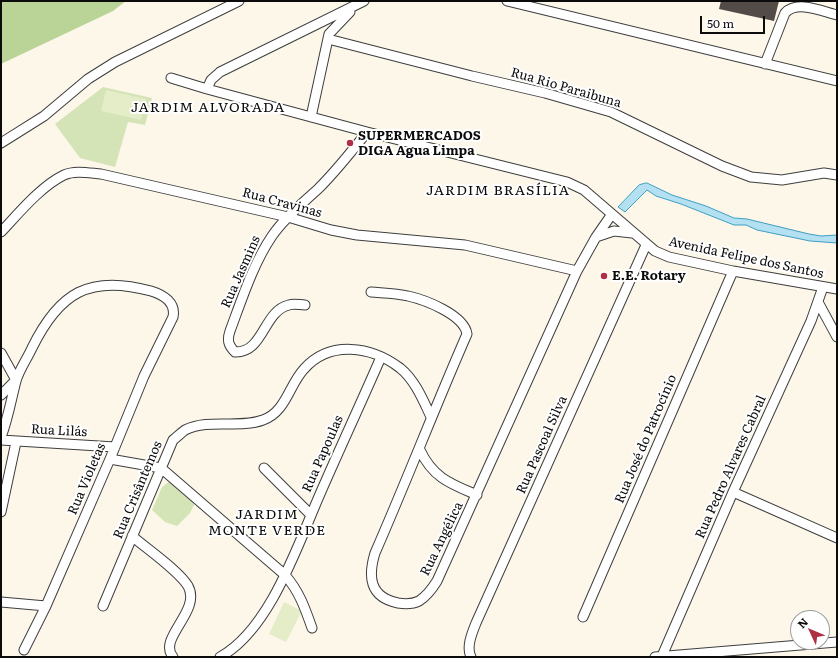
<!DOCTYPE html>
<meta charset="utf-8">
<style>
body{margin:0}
#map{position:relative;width:838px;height:658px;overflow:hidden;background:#fdf7ea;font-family:Literata,serif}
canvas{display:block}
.frame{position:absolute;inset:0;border:2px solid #0b0b0b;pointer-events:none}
.north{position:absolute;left:790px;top:610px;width:40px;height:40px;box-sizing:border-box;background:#fff;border:1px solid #9d9d9d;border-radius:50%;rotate:314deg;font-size:11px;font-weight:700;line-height:16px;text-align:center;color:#0b0b0b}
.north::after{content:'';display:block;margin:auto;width:14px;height:18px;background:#af2f44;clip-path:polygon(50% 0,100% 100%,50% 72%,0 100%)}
.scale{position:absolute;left:700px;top:16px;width:65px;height:18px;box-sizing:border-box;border:2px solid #0b0b0b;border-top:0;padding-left:5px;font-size:12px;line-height:14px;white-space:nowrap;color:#0b0b0b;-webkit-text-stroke:3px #fff;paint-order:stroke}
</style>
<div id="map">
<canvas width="838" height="658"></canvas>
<div class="frame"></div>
<div class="north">N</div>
<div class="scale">50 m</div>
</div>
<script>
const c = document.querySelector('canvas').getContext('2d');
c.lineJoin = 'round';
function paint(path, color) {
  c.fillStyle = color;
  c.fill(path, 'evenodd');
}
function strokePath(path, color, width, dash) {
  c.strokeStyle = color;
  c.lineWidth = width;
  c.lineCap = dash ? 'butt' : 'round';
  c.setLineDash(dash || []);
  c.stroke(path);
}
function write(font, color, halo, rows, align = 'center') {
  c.font = font + ' Literata,serif';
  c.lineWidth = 4;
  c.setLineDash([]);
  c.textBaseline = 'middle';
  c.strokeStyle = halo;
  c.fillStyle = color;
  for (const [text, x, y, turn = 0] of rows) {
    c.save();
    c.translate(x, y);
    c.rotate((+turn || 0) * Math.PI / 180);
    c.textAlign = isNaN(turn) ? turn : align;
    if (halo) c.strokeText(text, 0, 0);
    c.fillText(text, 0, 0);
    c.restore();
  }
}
paint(new Path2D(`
 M 103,87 L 152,98 L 145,125 L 128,122 L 115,167 L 80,158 L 55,124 Z
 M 170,481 L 195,503 L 190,513 L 177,526 L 165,522 L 152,510 L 162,487 Z`), '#d4e4b7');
paint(new Path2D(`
 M 1,1 L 126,1 L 113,11 L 1,64 Z`), '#bad498');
paint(new Path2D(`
 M 106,90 L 146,99 L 141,120 L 101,111 Z
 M 284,602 L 302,611 L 286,642 L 269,634 Z`), '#e4ecc8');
const water = new Path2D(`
 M 647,183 L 672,195 L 706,206 L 734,218 L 747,219 L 809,234 L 821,236 L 837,235 L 837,243 L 810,241 L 757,230 L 746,225 L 734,225 L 681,204 L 656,196 L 647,190 L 625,212 L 618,207 L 639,185 Z`);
paint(water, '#b3e1f1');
strokePath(water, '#409dc2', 1);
paint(new Path2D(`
 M 721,1 L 779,1 L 774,21 L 719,9 Z`), '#534b48');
const minor = new Path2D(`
 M 507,1 L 837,81
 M 328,39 L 472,76 L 545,93 L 611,112 L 722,166 L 751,177 L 782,180 L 824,173 L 837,175
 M 765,64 L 785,13 C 797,0 821,11 837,15
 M 171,78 L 207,89 L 367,132 L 567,182 L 584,190 L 655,251 L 669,257 L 733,271 L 837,289
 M 207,89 L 211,80 L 220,72 L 364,1
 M 311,117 L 329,34 L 350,12
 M 1,143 L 44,116 L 88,79 L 115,62 L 239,1
 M 1,232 C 18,214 41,186 64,175 C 75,170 89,173 101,174 L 288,217 L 331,230 L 357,235 L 465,245 L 577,271
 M 596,237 L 614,231 L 632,233
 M 371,292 C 383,293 396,293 408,296 C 426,300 464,315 467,334 C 435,407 407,480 375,553 C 368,576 369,597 398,603 C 404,604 413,604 419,601 C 427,596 432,589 437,581 L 577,271 L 596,237 L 612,214
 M 818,302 L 837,337
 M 305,305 C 300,305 294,303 289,305 C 263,311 264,353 235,352 C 228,345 227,340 230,331 C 242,299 253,264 272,236 C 285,217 303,203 319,188 C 337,170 352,151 367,132
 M 1,353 L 16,380
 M 1,395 L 16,380
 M 1,437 C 8,419 11,400 16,381 C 19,370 27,359 32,348 C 59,293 89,274 151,291 C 164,295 176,303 173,317 L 144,376 L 110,459 L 46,606 L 24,650
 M 1,440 L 115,447
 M 420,450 C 433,478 451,484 477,495
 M 110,459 L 161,468 L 285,575 C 299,591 305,608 312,628
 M 264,468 L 311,515
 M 733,492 L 837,538
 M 1,512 L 16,442
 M 132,536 C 147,549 178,570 188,586 C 202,611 157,638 173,657
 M 1,602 L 46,606
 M 103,606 L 173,440 C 177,437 181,433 185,430 C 209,418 239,429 263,420 C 286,412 289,385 304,369 C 330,340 371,346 400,368 C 415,380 423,400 431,417
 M 583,617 L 733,271
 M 662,656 L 733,492 L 811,321 L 823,287
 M 220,657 C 270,630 298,544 320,494 C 340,448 361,403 381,357
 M 471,657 C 466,647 472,633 476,623 L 646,245
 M 655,657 L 837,642`);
strokePath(minor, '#3e3e3e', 11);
strokePath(minor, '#fff', 9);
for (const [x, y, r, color] of [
 [350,143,4,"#af2f44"],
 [604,276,4,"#af2f44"]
]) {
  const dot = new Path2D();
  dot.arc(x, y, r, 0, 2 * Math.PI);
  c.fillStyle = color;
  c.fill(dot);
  strokePath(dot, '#fff', 1.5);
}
write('13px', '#0b0b0b', '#fff', [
 ["Rua Rio Paraibuna",566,88,16],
 ["Rua Cravinas",282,203,15],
 ["Avenida Felipe dos Santos",746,258,12],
 ["Rua Jasmins",241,272,-66],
 ["Rua Lilás",59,431,3],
 ["Rua José do Patrocínio",646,439,-67],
 ["Rua Pascoal Silva",542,445,-66],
 ["Rua Papoulas",323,454,-66],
 ["Rua Pedro Alvares Cabral",731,467,-66],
 ["Rua Violetas",87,479,-67],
 ["Rua Crisântemos",138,490,-67],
 ["Rua Angélica",442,539,-64]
]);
write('bold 13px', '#0b0b0b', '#fff', [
 ["SUPERMERCADOS",358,136],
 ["DIGA Agua Limpa",358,151],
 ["E.E. Rotary",612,276]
], 'left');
c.letterSpacing = '1px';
write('14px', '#0b0b0b', '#fff', [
 ["JARDIM ALVORADA",208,108],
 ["JARDIM BRASÍLIA",498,191],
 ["JARDIM",267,515],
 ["MONTE VERDE",267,531]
]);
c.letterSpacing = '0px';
</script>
